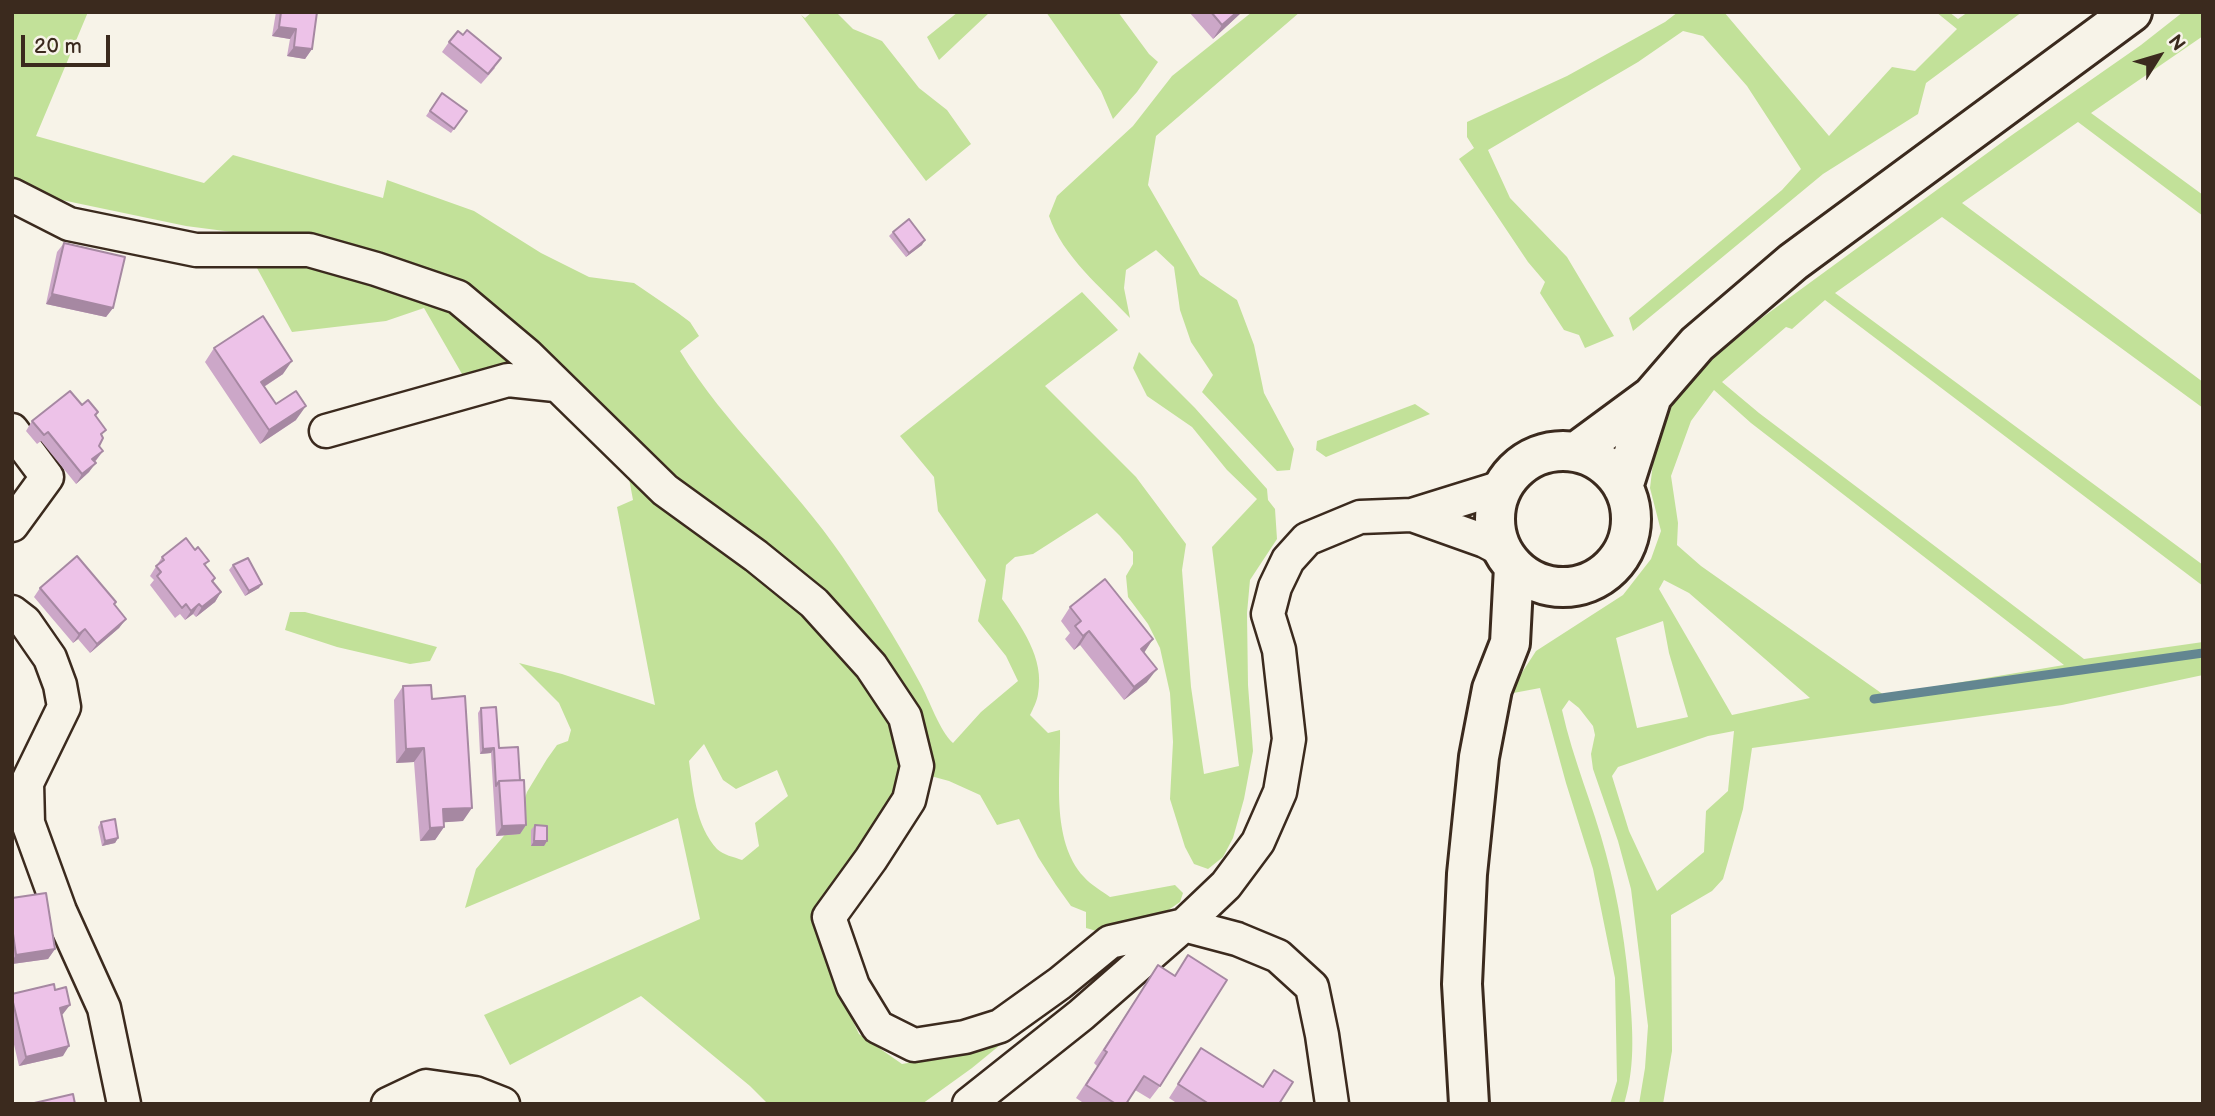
<!DOCTYPE html>
<style>
body{margin:0}
#map{position:relative;width:2215px;height:1116px;overflow:hidden;background:#f7f3e8;font-family:"Balsamiq Sans",sans-serif}
canvas{display:block}
.frame{position:absolute;inset:0;border:14px solid #3b2a1e;pointer-events:none}
.north{position:absolute;left:2124px;top:21px;width:70px;height:70px;-webkit-text-stroke:5px #f7f3e8;paint-order:stroke;rotate:53deg;font-size:19px;font-weight:700;line-height:28px;text-align:center;color:#3b2a1e}
.north::after{content:'';display:block;margin:auto;width:24px;height:32px;background:#3b2a1e;clip-path:polygon(50% 0,100% 100%,50% 72%,0 100%)}
.scale{position:absolute;left:21px;top:35px;width:89px;height:32px;box-sizing:border-box;border:4px solid #3b2a1e;border-top:0;padding-left:9px;font-size:21px;line-height:24px;white-space:nowrap;color:#3b2a1e;-webkit-text-stroke:5px #f7f3e8;paint-order:stroke}
</style>
<div id="map">
<canvas width="2215" height="1116"></canvas>
<div class="frame"></div>
<div class="north">N</div>
<div class="scale">20 m</div>
</div>
<script>
const c = document.querySelector('canvas').getContext('2d');
c.lineJoin = 'round';
function paint(path, color) {
  c.fillStyle = color;
  c.fill(path, 'evenodd');
}
function strokePath(path, color, width, dash) {
  c.strokeStyle = color;
  c.lineWidth = width;
  c.lineCap = dash ? 'butt' : 'round';
  c.setLineDash(dash || []);
  c.stroke(path);
}
paint(new Path2D(`
 M 12,12 L 88,12 L 36,136 L 204,183 L 233,155 L 383,198 L 387,180 L 474,211 L 541,253 L 589,277 L 634,283 L 678,313 L 690,322 L 699,336 L 680,351 C 725,425 793,484 842,556 C 870,597 896,639 920,683 C 930,701 939,730 953,743 L 981,712 L 1018,681 L 1006,656 L 978,621 L 986,580 L 938,511 L 934,477 L 900,436 L 1082,292 L 1118,330 L 1045,386 L 1136,477 L 1186,544 L 1182,570 L 1191,687 L 1204,774 L 1239,766 L 1212,547 L 1257,499 L 1227,470 L 1192,427 L 1147,396 L 1133,368 L 1139,352 L 1195,408 L 1267,489 L 1268,500 L 1275,509 L 1277,539 L 1250,580 L 1247,613 L 1248,685 L 1253,751 L 1244,799 L 1233,838 L 1223,857 L 1208,869 L 1194,864 L 1185,847 L 1170,799 L 1173,742 L 1170,693 L 1160,648 L 1148,624 L 1128,597 L 1126,576 L 1133,564 L 1133,552 L 1120,536 L 1097,513 L 1033,554 L 1015,557 L 1006,565 L 1002,599 C 1021,626 1045,658 1038,694 C 1037,701 1033,709 1030,715 L 1048,733 L 1060,730 C 1061,775 1050,840 1084,877 C 1091,885 1102,891 1110,897 L 1175,885 L 1183,893 L 1180,902 L 1161,915 L 1100,932 L 1086,928 L 1086,912 L 1071,906 L 1056,885 L 1038,857 L 1019,819 L 997,825 L 980,795 L 949,781 L 927,775 L 917,718 L 660,474 L 518,324 L 483,298 L 313,236 L 240,233 L 186,226 L 33,194 L 12,181 Z
 M 812,12 L 836,12 L 853,29 L 882,41 L 919,88 L 947,110 L 971,144 L 926,181 L 801,15 L 805,18 Z
 M 958,12 L 990,12 L 939,60 L 927,37 Z
 M 1046,12 L 1118,12 L 1149,54 L 1158,62 L 1137,92 L 1113,119 L 1101,91 Z
 M 1252,12 L 1300,12 L 1156,136 L 1148,185 L 1200,275 L 1237,300 L 1254,345 L 1264,393 L 1294,449 L 1290,470 L 1277,471 L 1202,392 L 1213,375 L 1191,342 L 1180,310 L 1174,267 L 1156,250 L 1126,270 L 1124,288 L 1130,318 C 1101,287 1063,257 1049,216 L 1057,196 L 1133,126 L 1172,76 Z
 M 1678,12 L 1724,12 L 1829,136 L 1892,67 L 1915,71 L 1957,29 L 1936,12 L 1949,12 L 1958,19 L 1968,12 L 2022,12 L 1926,83 L 1918,114 L 1823,174 L 1633,331 L 1629,318 L 1782,190 L 1801,169 L 1747,86 L 1703,36 L 1683,31 L 1638,62 L 1488,150 L 1510,198 L 1567,257 L 1614,336 L 1585,348 L 1579,335 L 1564,330 L 1540,293 L 1545,282 L 1528,262 L 1459,159 L 1474,148 L 1467,137 L 1467,122 L 1567,76 L 1665,22 Z
 M 2183,12 L 2203,12 L 2203,36 L 2091,113 L 2203,195 L 2203,216 L 2078,122 L 1962,203 L 2203,382 L 2203,408 L 1942,217 L 1835,293 L 2203,565 L 2203,586 L 1825,300 L 1792,329 L 1786,327 L 1722,382 L 1759,413 L 2084,659 L 2203,642 L 2203,675 L 2062,705 L 1752,748 L 1743,809 L 1723,879 L 1712,891 L 1671,915 L 1672,1051 L 1663,1104 L 1639,1104 L 1645,1068 L 1648,1026 L 1631,889 L 1618,841 L 1593,769 L 1591,754 L 1595,735 L 1593,726 L 1579,708 L 1569,700 L 1562,710 C 1573,760 1593,805 1606,854 C 1619,901 1626,949 1630,997 C 1633,1034 1635,1068 1624,1104 L 1610,1104 L 1617,1081 L 1615,978 L 1593,869 L 1566,783 L 1540,688 L 1508,694 L 1536,651 L 1623,595 L 1651,559 L 1661,531 L 1650,488 L 1657,429 L 1693,372 L 1717,355 L 1763,317 L 2012,135 L 2141,45 ZM 1714,390 L 1751,423 L 2064,665 L 1884,695 L 1701,566 L 1677,545 L 1678,523 L 1671,476 L 1691,421 ZM 1664,580 L 1689,593 L 1810,698 L 1732,715 L 1659,589 ZM 1663,621 L 1669,653 L 1688,717 L 1637,728 L 1616,638 ZM 1734,731 L 1728,791 L 1706,811 L 1704,852 L 1657,891 L 1629,831 L 1612,776 L 1618,767 L 1708,736 Z
 M 252,259 L 332,265 L 423,295 L 498,337 L 517,368 L 466,381 L 424,308 L 386,321 L 292,332 Z
 M 1415,404 L 1430,414 L 1326,457 L 1316,450 L 1317,441 Z
 M 628,473 L 801,602 L 862,669 L 897,725 L 902,775 L 888,810 L 829,917 L 830,973 L 859,1034 L 902,1064 L 937,1058 L 1006,1033 L 1011,1036 L 972,1068 L 922,1104 L 768,1104 L 750,1086 L 641,996 L 510,1065 L 484,1015 L 700,919 L 678,818 L 465,908 L 476,869 L 518,819 L 527,792 L 547,759 L 557,745 L 568,741 L 571,730 L 559,703 L 519,663 L 562,674 L 655,705 L 617,507 L 633,500 ZM 704,744 L 723,780 L 736,789 L 777,770 L 788,796 L 755,823 L 759,846 L 742,860 C 734,857 723,855 717,849 C 696,826 693,791 689,761 Z
 M 290,612 L 305,612 L 437,647 L 430,661 L 410,664 L 337,647 L 285,630 Z`), '#c2e199');
strokePath(new Path2D(`
 M 1874,699 L 2203,653`), '#638691', 9);
const street = new Path2D(`
 M 12,195 L 69,224 L 196,250 L 309,250 L 376,269 L 458,297 L 527,355 L 665,490 L 756,556 L 814,603 L 871,666 L 905,717 L 917,766 L 909,800 L 871,859 L 829,917 L 853,986 L 878,1027 L 914,1045 L 965,1037 L 1000,1026 L 1060,983 L 1110,942 L 1184,925 L 1237,939 L 1278,956 L 1312,987 L 1322,1035 L 1332,1104
 M 12,430 L 47,477 L 12,525
 M 326,431 L 508,380 L 555,385
 M 1412,515 L 1485,541 L 1502,550
 M 12,612 L 25,622 L 50,658 L 60,685 L 64,707 L 27,783 L 28,823 L 60,911 L 104,1008 L 124,1104
 M 388,1104 L 426,1086 L 475,1093 L 503,1104
 M 969,1104 L 1081,1015 L 1184,925 L 1226,885 L 1258,842 L 1280,792 L 1289,739 L 1279,650 L 1268,614 L 1275,587 L 1288,560 L 1307,539 L 1360,517 L 1412,515 L 1502,487`);
const secondary = new Path2D(`
 M1495 519a68 68 0 1 1 136 0a68 68 0 1 1-136 0Z
 M 1576,452 L 1652,396 L 1697,344 L 1793,262 L 2132,12
 M 1623,487 L 1652,396
 M 1469,1104 L 1462,984 L 1467,874 L 1479,757 L 1492,689 L 1510,643 L 1514,567`);
strokePath(street, '#3b2a1e', 37);
strokePath(secondary, '#3b2a1e', 44);
strokePath(street, '#f7f3e8', 32);
strokePath(secondary, '#f7f3e8', 38);
paint(new Path2D(`
 M 276,12 L 317,12 L 312,49 L 305,59 L 287,56 L 290,39 L 272,36 Z
 M 1189,12 L 1242,12 L 1213,39 Z
 M 463,35 L 495,68 L 481,84 L 442,52 L 449,42 Z
 M 442,93 L 467,111 L 451,133 L 426,116 Z
 M 893,232 L 922,245 L 906,257 L 889,236 Z
 M 64,243 L 113,308 L 106,317 L 46,304 L 57,252 Z
 M 214,348 L 283,374 L 264,387 L 276,404 L 296,420 L 260,444 L 205,362 Z
 M 82,405 L 98,412 L 96,416 L 102,436 L 99,446 L 103,451 L 95,462 L 89,472 L 76,484 L 41,441 L 37,444 L 26,431 L 32,421 Z
 M 195,550 L 209,561 L 205,566 L 215,578 L 213,582 L 221,592 L 215,602 L 196,617 L 193,614 L 185,620 L 180,614 L 175,618 L 163,602 L 150,585 L 154,580 L 150,576 L 162,557 Z
 M 233,565 L 259,588 L 245,596 L 229,570 Z
 M 40,588 L 116,602 L 114,605 L 126,619 L 119,628 L 90,653 L 78,639 L 73,643 L 34,597 Z
 M 1070,607 L 1144,653 L 1147,682 L 1124,700 L 1080,645 L 1074,650 L 1065,639 L 1070,633 L 1061,621 Z
 M 403,686 L 432,699 L 463,821 L 444,822 L 444,827 L 435,840 L 420,841 L 414,762 L 396,763 L 394,700 Z
 M 481,708 L 499,748 L 520,780 L 526,825 L 520,834 L 496,836 L 491,753 L 480,754 L 478,713 Z
 M 101,822 L 118,838 L 115,843 L 102,846 L 98,827 Z
 M 535,825 L 547,841 L 544,846 L 531,846 L 531,830 Z
 M 12,898 L 55,949 L 48,959 L 12,964 Z
 M 1188,955 L 1160,1086 L 1150,1099 L 1135,1090 L 1126,1104 L 1085,1104 L 1076,1098 L 1097,1066 L 1094,1063 L 1158,965 L 1175,976 Z
 M 55,990 L 63,1014 L 61,1015 L 63,1056 L 19,1066 L 12,1036 L 12,994 Z
 M 1201,1048 L 1263,1086 L 1274,1070 L 1279,1104 L 1178,1104 L 1169,1098 Z`), '#cca7c8');
paint(new Path2D(`
 M 1237,12 L 1242,12 L 1213,39 L 1222,25 Z
 M 279,27 L 296,29 L 290,39 L 272,36 Z
 M 294,47 L 312,49 L 305,59 L 287,56 Z
 M 925,240 L 922,245 L 906,257 L 909,253 Z
 M 52,294 L 113,308 L 106,317 L 46,304 Z
 M 292,361 L 283,374 L 251,395 L 261,382 Z
 M 306,406 L 296,420 L 260,444 L 269,430 Z
 M 103,451 L 96,460 L 86,469 L 92,459 Z
 M 96,463 L 89,472 L 76,484 L 82,474 Z
 M 262,584 L 259,588 L 245,596 L 249,591 Z
 M 221,592 L 215,602 L 196,617 L 202,607 Z
 M 199,604 L 193,614 L 185,620 L 191,611 Z
 M 126,619 L 119,628 L 90,653 L 97,644 Z
 M 85,629 L 78,639 L 73,643 L 79,634 Z
 M 1089,631 L 1080,645 L 1074,650 L 1083,636 Z
 M 1153,639 L 1144,653 L 1141,649 Z
 M 1157,669 L 1147,682 L 1124,700 L 1134,687 Z
 M 424,748 L 414,762 L 396,763 L 406,749 Z
 M 494,748 L 491,753 L 480,754 L 483,749 Z
 M 472,808 L 463,821 L 434,823 L 443,809 Z
 M 526,825 L 520,834 L 496,836 L 502,826 Z
 M 444,827 L 435,840 L 420,841 L 430,828 Z
 M 118,838 L 115,843 L 102,846 L 105,841 Z
 M 534,841 L 547,841 L 544,846 L 531,846 Z
 M 55,949 L 48,959 L 12,964 L 12,961 L 16,955 Z
 M 70,1005 L 63,1014 L 53,1017 L 60,1008 Z
 M 69,1046 L 63,1056 L 19,1066 L 26,1057 Z`), '#a688a2');
const building = new Path2D(`
 M 281,12 L 317,12 L 312,49 L 294,47 L 296,29 L 279,27 Z
 M 1211,12 L 1237,12 L 1222,25 Z
 M 467,30 L 501,58 L 488,74 L 449,42 L 458,31 L 463,35 Z
 M 442,93 L 467,111 L 454,129 L 430,111 Z
 M 909,219 L 925,240 L 909,253 L 893,232 Z
 M 64,243 L 125,257 L 113,308 L 52,294 Z
 M 263,316 L 292,361 L 261,382 L 276,404 L 296,391 L 306,406 L 269,430 L 214,348 Z
 M 70,391 L 82,405 L 88,400 L 98,412 L 95,415 L 106,430 L 101,434 L 103,438 L 99,446 L 103,451 L 92,459 L 96,463 L 82,474 L 48,432 L 44,435 L 32,421 Z
 M 186,538 L 195,550 L 198,547 L 209,561 L 204,564 L 215,578 L 212,581 L 221,592 L 202,607 L 199,604 L 191,611 L 186,604 L 182,608 L 157,576 L 161,572 L 156,566 L 164,560 L 162,557 Z
 M 77,556 L 116,602 L 114,604 L 126,619 L 97,644 L 85,629 L 79,634 L 40,588 Z
 M 248,558 L 262,584 L 249,591 L 233,565 Z
 M 1105,579 L 1153,639 L 1141,649 L 1157,669 L 1134,687 L 1089,631 L 1083,636 L 1075,626 L 1081,621 L 1070,607 Z
 M 431,685 L 432,699 L 465,696 L 472,808 L 443,809 L 444,827 L 430,828 L 424,748 L 406,749 L 403,686 Z
 M 496,707 L 499,748 L 518,747 L 520,780 L 499,781 L 496,786 L 494,748 L 483,749 L 481,708 Z
 M 524,780 L 526,825 L 502,826 L 499,781 Z
 M 115,819 L 118,838 L 105,841 L 101,822 Z
 M 535,825 L 547,826 L 547,841 L 534,841 Z
 M 46,893 L 55,949 L 16,955 L 12,927 L 12,898 Z
 M 1188,955 L 1227,980 L 1160,1086 L 1144,1076 L 1126,1104 L 1116,1104 L 1086,1085 L 1107,1052 L 1104,1050 L 1158,965 L 1175,976 Z
 M 54,984 L 55,990 L 66,987 L 70,1005 L 60,1008 L 69,1046 L 26,1057 L 12,998 L 12,994 Z
 M 1201,1048 L 1263,1087 L 1274,1070 L 1293,1082 L 1279,1104 L 1209,1104 L 1178,1084 Z
 M 73,1094 L 75,1104 L 30,1104 Z`);
paint(building, '#edc2e8');
strokePath(building, '#a688a2', 2);
</script>
